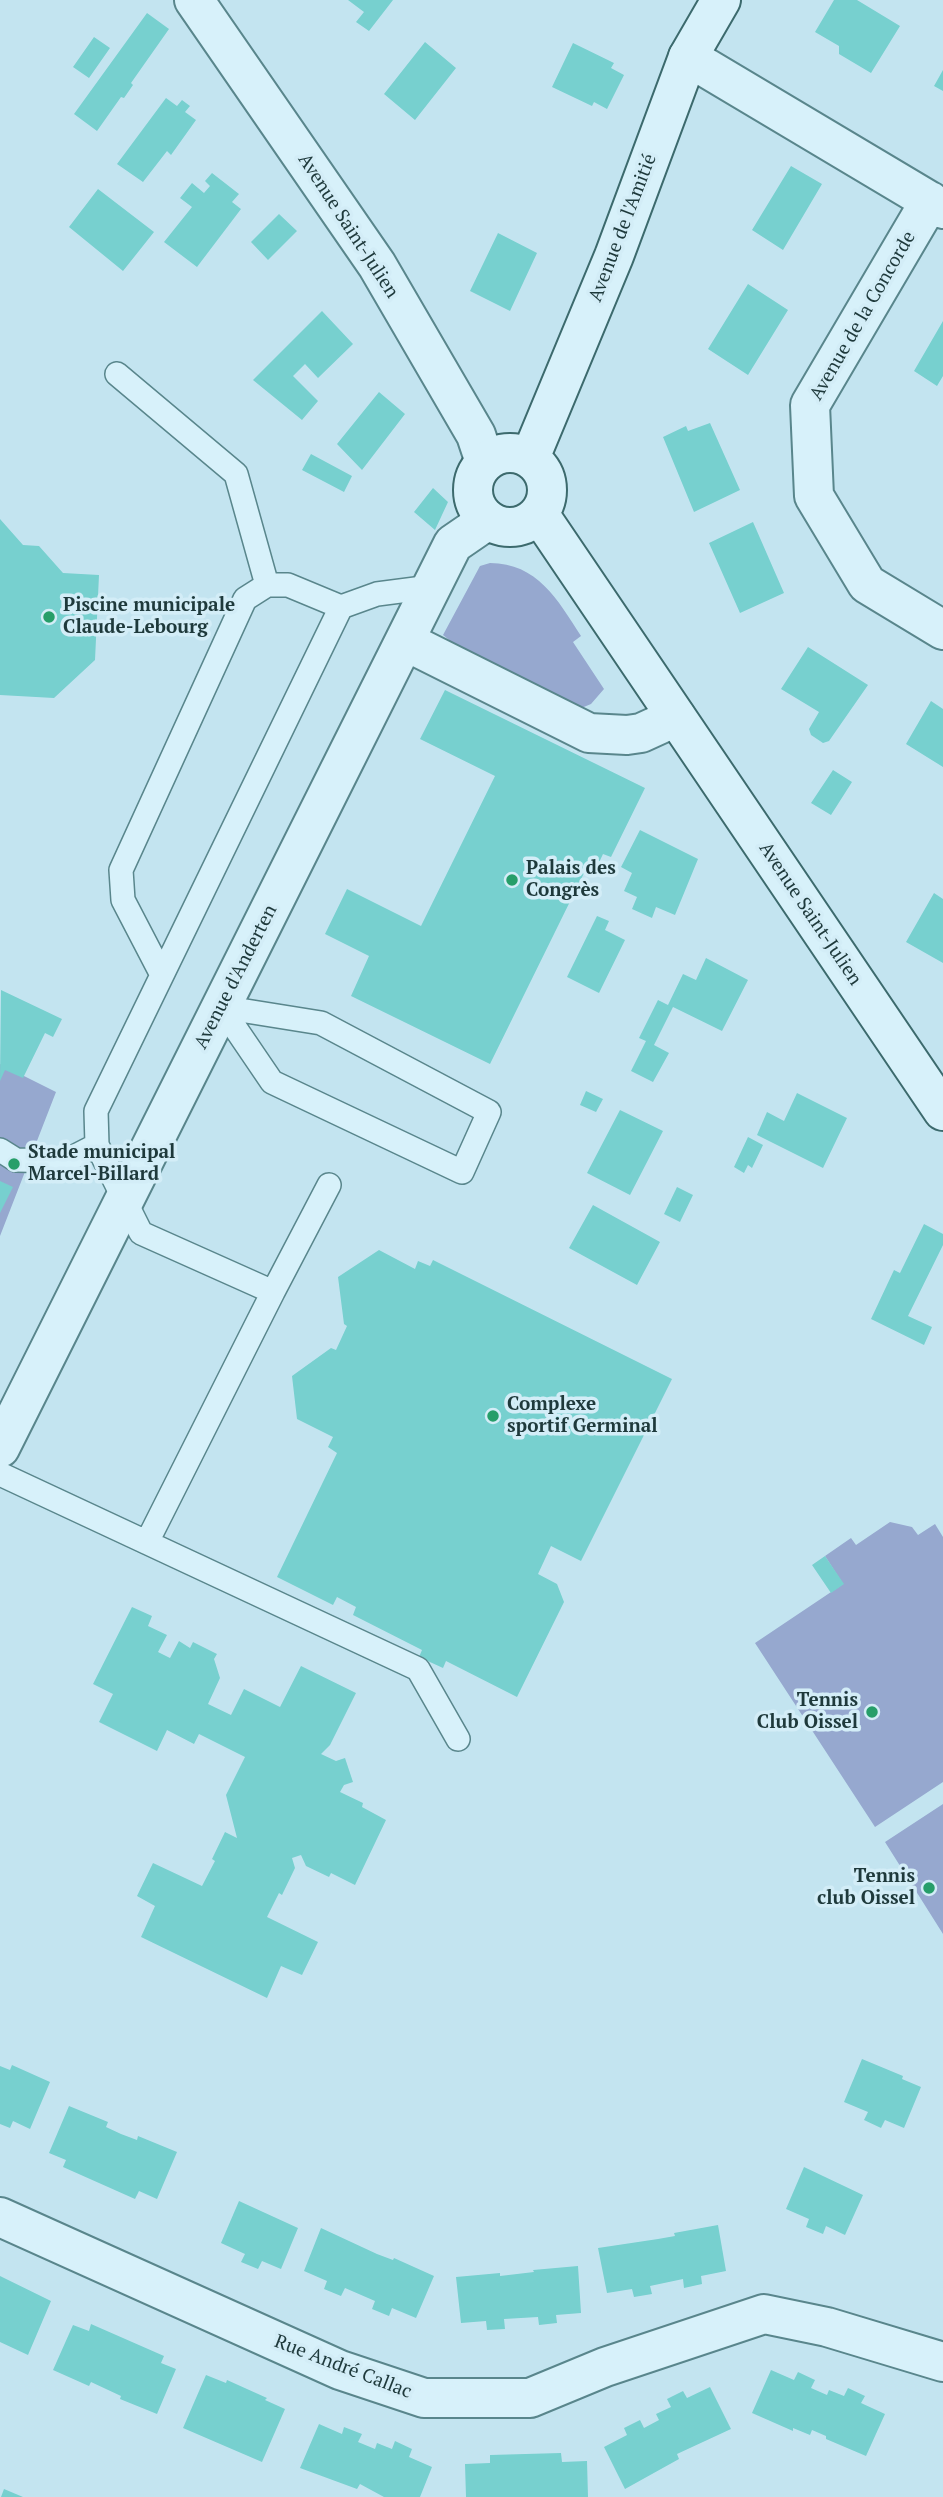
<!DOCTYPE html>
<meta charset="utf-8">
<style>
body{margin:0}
canvas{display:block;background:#c3e4f0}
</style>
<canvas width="943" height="2497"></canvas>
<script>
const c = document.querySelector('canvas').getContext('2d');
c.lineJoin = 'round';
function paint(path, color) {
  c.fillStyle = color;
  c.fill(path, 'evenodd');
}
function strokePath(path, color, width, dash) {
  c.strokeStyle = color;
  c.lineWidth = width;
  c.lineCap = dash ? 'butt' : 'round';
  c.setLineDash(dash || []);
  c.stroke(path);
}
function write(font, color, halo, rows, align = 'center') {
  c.font = font + ' "PT Serif",serif';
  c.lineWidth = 7;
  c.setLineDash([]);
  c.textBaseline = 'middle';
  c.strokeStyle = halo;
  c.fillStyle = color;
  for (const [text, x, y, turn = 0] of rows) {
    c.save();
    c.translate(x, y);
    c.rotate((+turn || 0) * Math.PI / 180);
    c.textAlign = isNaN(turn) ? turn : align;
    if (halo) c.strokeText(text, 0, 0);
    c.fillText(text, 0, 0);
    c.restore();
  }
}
paint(new Path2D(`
 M 490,563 C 537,563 558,600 581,636 L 573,642 L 604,689 L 591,704 L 579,709 L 464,652 L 443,635 L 480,566 Z
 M 0,1064 L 56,1092 L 0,1236 Z
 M 890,1522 L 912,1527 L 918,1535 L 935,1524 L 943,1537 L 943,1782 L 875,1827 L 755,1643 L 843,1584 L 825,1556 L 851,1538 L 856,1545 Z
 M 943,1804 L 943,1934 L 885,1842 Z`), '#96a8cf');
paint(new Path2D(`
 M 348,0 L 393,0 L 369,31 L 356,22 L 364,12 Z
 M 834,0 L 857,0 L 900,26 L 871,73 L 839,54 L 839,46 L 815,32 Z
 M 147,13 L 169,29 L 131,83 L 133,85 L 124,98 L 121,97 L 97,131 L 74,114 Z
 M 94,37 L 110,48 L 89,78 L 73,67 Z
 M 425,42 L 456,68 L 415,120 L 384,94 Z
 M 573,43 L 614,63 L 611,68 L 624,75 L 607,109 L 594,102 L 592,106 L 552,87 Z
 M 943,70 L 943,91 L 934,86 Z
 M 166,98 L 177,106 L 182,100 L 190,106 L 185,112 L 196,120 L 171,155 L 167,151 L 143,182 L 117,164 Z
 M 791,166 L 822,184 L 783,250 L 752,230 Z
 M 212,173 L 239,194 L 232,202 L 241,209 L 197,267 L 164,242 L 192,207 L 180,198 L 192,183 L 204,193 L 210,186 L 205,181 Z
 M 98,189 L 154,232 L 123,271 L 69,227 Z
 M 279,214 L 297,231 L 268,260 L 251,242 Z
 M 498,233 L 537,253 L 510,311 L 470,291 Z
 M 748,284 L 788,310 L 748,375 L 708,349 Z
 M 322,311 L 353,344 L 318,378 L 305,364 L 293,376 L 318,401 L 302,420 L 253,380 Z
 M 943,321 L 943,376 L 937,386 L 914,371 Z
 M 379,392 L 405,414 L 362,470 L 337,444 Z
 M 710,423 L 740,490 L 694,512 L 663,437 L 686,426 L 688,431 Z
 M 311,454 L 352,476 L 344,492 L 302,470 Z
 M 433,488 L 448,502 L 435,530 L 414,512 Z
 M 0,519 L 23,545 L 39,546 L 63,573 L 99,575 L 95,660 L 54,698 L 0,695 Z
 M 753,522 L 784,593 L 740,613 L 709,543 Z
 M 808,647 L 868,685 L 829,741 L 823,743 L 811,735 L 809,729 L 819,712 L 781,689 Z
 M 445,690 L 645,788 L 611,857 L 603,854 L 595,871 L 587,867 L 490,1064 L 351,996 L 369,956 L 325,934 L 347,889 L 421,926 L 495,776 L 420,739 Z
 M 931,701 L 943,709 L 943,767 L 906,744 Z
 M 833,770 L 852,782 L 831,815 L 811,803 Z
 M 640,830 L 698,859 L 675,915 L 656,907 L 652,918 L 632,909 L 637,897 L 624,891 L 632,873 L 621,867 Z
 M 934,893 L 943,899 L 943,963 L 906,942 Z
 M 597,916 L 609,921 L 605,930 L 625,940 L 599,993 L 567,977 Z
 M 706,958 L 748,980 L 722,1031 L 673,1007 L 654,1045 L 669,1053 L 653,1082 L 631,1071 L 646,1041 L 639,1038 L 658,1000 L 668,1005 L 683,974 L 696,980 Z
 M 1,990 L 62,1019 L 53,1037 L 45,1033 L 23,1078 L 5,1070 L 0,1081 Z
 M 586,1091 L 603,1099 L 596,1112 L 580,1105 Z
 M 797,1093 L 847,1118 L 823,1168 L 757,1135 L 767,1112 L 784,1121 Z
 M 620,1110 L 663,1131 L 630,1195 L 587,1173 Z
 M 748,1137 L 763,1145 L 752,1168 L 748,1165 L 744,1173 L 734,1167 Z
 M 0,1181 L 13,1187 L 0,1213 Z
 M 677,1187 L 693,1195 L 680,1222 L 664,1214 Z
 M 593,1205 L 660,1242 L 637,1285 L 569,1248 Z
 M 924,1224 L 943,1234 L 943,1245 L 908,1316 L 932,1327 L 924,1345 L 871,1319 L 894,1270 L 900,1273 Z
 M 379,1250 L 415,1269 L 418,1261 L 430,1266 L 433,1260 L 672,1379 L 581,1561 L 551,1546 L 538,1574 L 557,1584 L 564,1602 L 517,1697 L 446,1661 L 443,1668 L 419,1657 L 422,1650 L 353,1615 L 356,1607 L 337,1597 L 333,1605 L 277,1577 L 337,1453 L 328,1447 L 333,1437 L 297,1419 L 292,1376 L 331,1348 L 336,1350 L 347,1326 L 344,1324 L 338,1277 Z
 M 825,1556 L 844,1584 L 831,1593 L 812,1565 Z
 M 132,1607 L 152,1616 L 148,1626 L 167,1635 L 158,1652 L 170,1658 L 179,1641 L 190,1648 L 193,1642 L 217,1654 L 214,1659 L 220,1678 L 208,1704 L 231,1715 L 244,1689 L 280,1707 L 301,1666 L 356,1693 L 330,1745 L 321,1754 L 336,1761 L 345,1758 L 353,1782 L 344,1785 L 340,1792 L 363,1803 L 362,1807 L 386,1820 L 355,1885 L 331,1873 L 329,1877 L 306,1866 L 301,1855 L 292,1858 L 295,1868 L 282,1895 L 279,1893 L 267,1917 L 318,1942 L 302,1975 L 281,1966 L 267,1998 L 141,1937 L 155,1906 L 137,1896 L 153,1863 L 202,1886 L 215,1861 L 212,1859 L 225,1832 L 237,1838 L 226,1795 L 245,1757 L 199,1734 L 194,1744 L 167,1730 L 157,1751 L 99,1722 L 113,1694 L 93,1684 Z
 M 862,2059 L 903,2076 L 902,2079 L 921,2087 L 904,2128 L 885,2120 L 881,2128 L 864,2120 L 868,2112 L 844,2102 Z
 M 12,2065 L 50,2082 L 30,2129 L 13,2121 L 10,2128 L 0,2124 L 0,2066 L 10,2070 Z
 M 69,2106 L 108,2122 L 106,2127 L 121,2134 L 137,2140 L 138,2136 L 177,2152 L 157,2199 L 139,2191 L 135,2199 L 63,2167 L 66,2160 L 49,2153 Z
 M 804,2167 L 863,2195 L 845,2235 L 826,2226 L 823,2234 L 806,2227 L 809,2219 L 786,2209 Z
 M 239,2201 L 298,2228 L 281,2269 L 262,2261 L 258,2269 L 241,2262 L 245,2254 L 221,2243 Z
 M 718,2225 L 726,2271 L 701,2276 L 702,2284 L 684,2288 L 683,2279 L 650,2286 L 652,2294 L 634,2297 L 632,2289 L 607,2293 L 598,2248 L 658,2239 L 675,2236 L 674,2233 Z
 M 321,2228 L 377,2254 L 393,2260 L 394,2258 L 434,2276 L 416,2318 L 392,2308 L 389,2316 L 372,2309 L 375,2301 L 345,2288 L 341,2296 L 324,2289 L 327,2281 L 304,2271 Z
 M 578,2266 L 581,2313 L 556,2315 L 557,2323 L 539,2325 L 538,2317 L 504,2319 L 505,2329 L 487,2330 L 486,2321 L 461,2323 L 456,2277 L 500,2273 L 500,2276 L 534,2272 L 533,2270 Z
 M 0,2276 L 51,2301 L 28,2355 L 0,2342 Z
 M 91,2324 L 164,2356 L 161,2363 L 176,2369 L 157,2414 L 120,2399 L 121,2396 L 91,2382 L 89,2386 L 53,2370 L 73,2325 L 89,2331 Z
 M 771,2370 L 794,2380 L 798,2372 L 815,2380 L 811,2388 L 827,2395 L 829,2390 L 844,2396 L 848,2388 L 865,2396 L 861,2403 L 885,2414 L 866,2456 L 826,2439 L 826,2436 L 812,2430 L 810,2435 L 793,2428 L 793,2431 L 752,2413 Z
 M 206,2375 L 226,2383 L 227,2380 L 267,2398 L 265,2400 L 285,2409 L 262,2462 L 183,2428 Z
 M 710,2387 L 731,2429 L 677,2454 L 679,2459 L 625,2489 L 604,2447 L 627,2435 L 624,2428 L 640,2420 L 644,2428 L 659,2420 L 656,2414 L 671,2407 L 667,2399 L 683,2391 L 687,2398 Z
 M 319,2424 L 342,2434 L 344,2427 L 362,2434 L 358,2442 L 375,2449 L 377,2443 L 392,2449 L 395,2441 L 412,2449 L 409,2457 L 432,2467 L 420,2497 L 384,2497 L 360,2484 L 357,2489 L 300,2468 Z
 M 561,2453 L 562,2462 L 587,2461 L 588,2497 L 466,2497 L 465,2464 L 490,2463 L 490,2455 Z
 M 4,2489 L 23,2497 L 1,2497 Z`), '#77d0cf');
const lane = new Path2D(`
 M 117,374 L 236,474 L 267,585
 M 162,975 L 123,900 L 121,870 L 245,599 L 267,585 L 288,585 L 341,607
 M 221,1007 L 321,1023 L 489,1112 L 462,1172 L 272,1082 Z
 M 0,1150 L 16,1160 L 66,1161 L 97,1145
 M 273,1292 L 329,1185
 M 0,1474 L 418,1669 L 458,1739
 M 147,1542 L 273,1292 L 141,1233 L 97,1145 L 96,1111 L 341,607 L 377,594 L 431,587`);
const street = new Path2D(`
 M 194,0 L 377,265 L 476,435 L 485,462
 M 688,57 L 943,209
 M 930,201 L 810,405 L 814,496 L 867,584 L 943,630
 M 405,641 L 589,733 L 627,735 L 641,733 L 676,717
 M 0,1448 L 453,544 L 488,520
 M 0,2217 L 340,2370 L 424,2398 L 530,2398 L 605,2367 L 764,2314 L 827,2327 L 943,2362`);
const secondary = new Path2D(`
 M473 490a37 37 0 1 1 74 0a37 37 0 1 1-74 0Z
 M 530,458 L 614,256 L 688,57 L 721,0
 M 539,514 L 943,1111`);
strokePath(lane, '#59868c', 26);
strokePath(street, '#59868c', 42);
strokePath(secondary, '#3c6a6d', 42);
strokePath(lane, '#d7f1fa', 23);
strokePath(street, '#d7f1fa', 38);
strokePath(secondary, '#d7f1fa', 38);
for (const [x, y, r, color] of [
 [49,617,7,"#269e69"],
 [512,880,7,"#269e69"],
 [14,1164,7,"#269e69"],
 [493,1416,7,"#269e69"],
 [872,1712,7,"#269e69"],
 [929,1888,7,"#269e69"]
]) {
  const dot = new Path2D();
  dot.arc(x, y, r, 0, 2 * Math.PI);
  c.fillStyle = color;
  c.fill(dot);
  strokePath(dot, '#d3edf7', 2.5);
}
write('19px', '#1e393b', '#d3edf7', [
 ["Avenue Saint-Julien",348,226,57],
 ["Avenue de l'Amitié",623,228,-69],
 ["Avenue de la Concorde",863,316,-60],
 ["Avenue Saint-Julien",810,914,56],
 ["Avenue d'Anderten",236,977,-63],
 ["Rue André Callac",343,2367,21]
]);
write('bold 19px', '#1e393b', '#d3edf7', [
 ["Piscine municipale",63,606],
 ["Claude-Lebourg",63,628],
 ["Palais des",526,869],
 ["Congrès",526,891],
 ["Stade municipal",28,1153],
 ["Marcel-Billard",28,1175],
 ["Complexe",507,1405],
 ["sportif Germinal",507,1427],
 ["Tennis",858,1701,"right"],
 ["Club Oissel",858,1723,"right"],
 ["Tennis",915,1877,"right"],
 ["club Oissel",915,1899,"right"]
], 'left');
</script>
